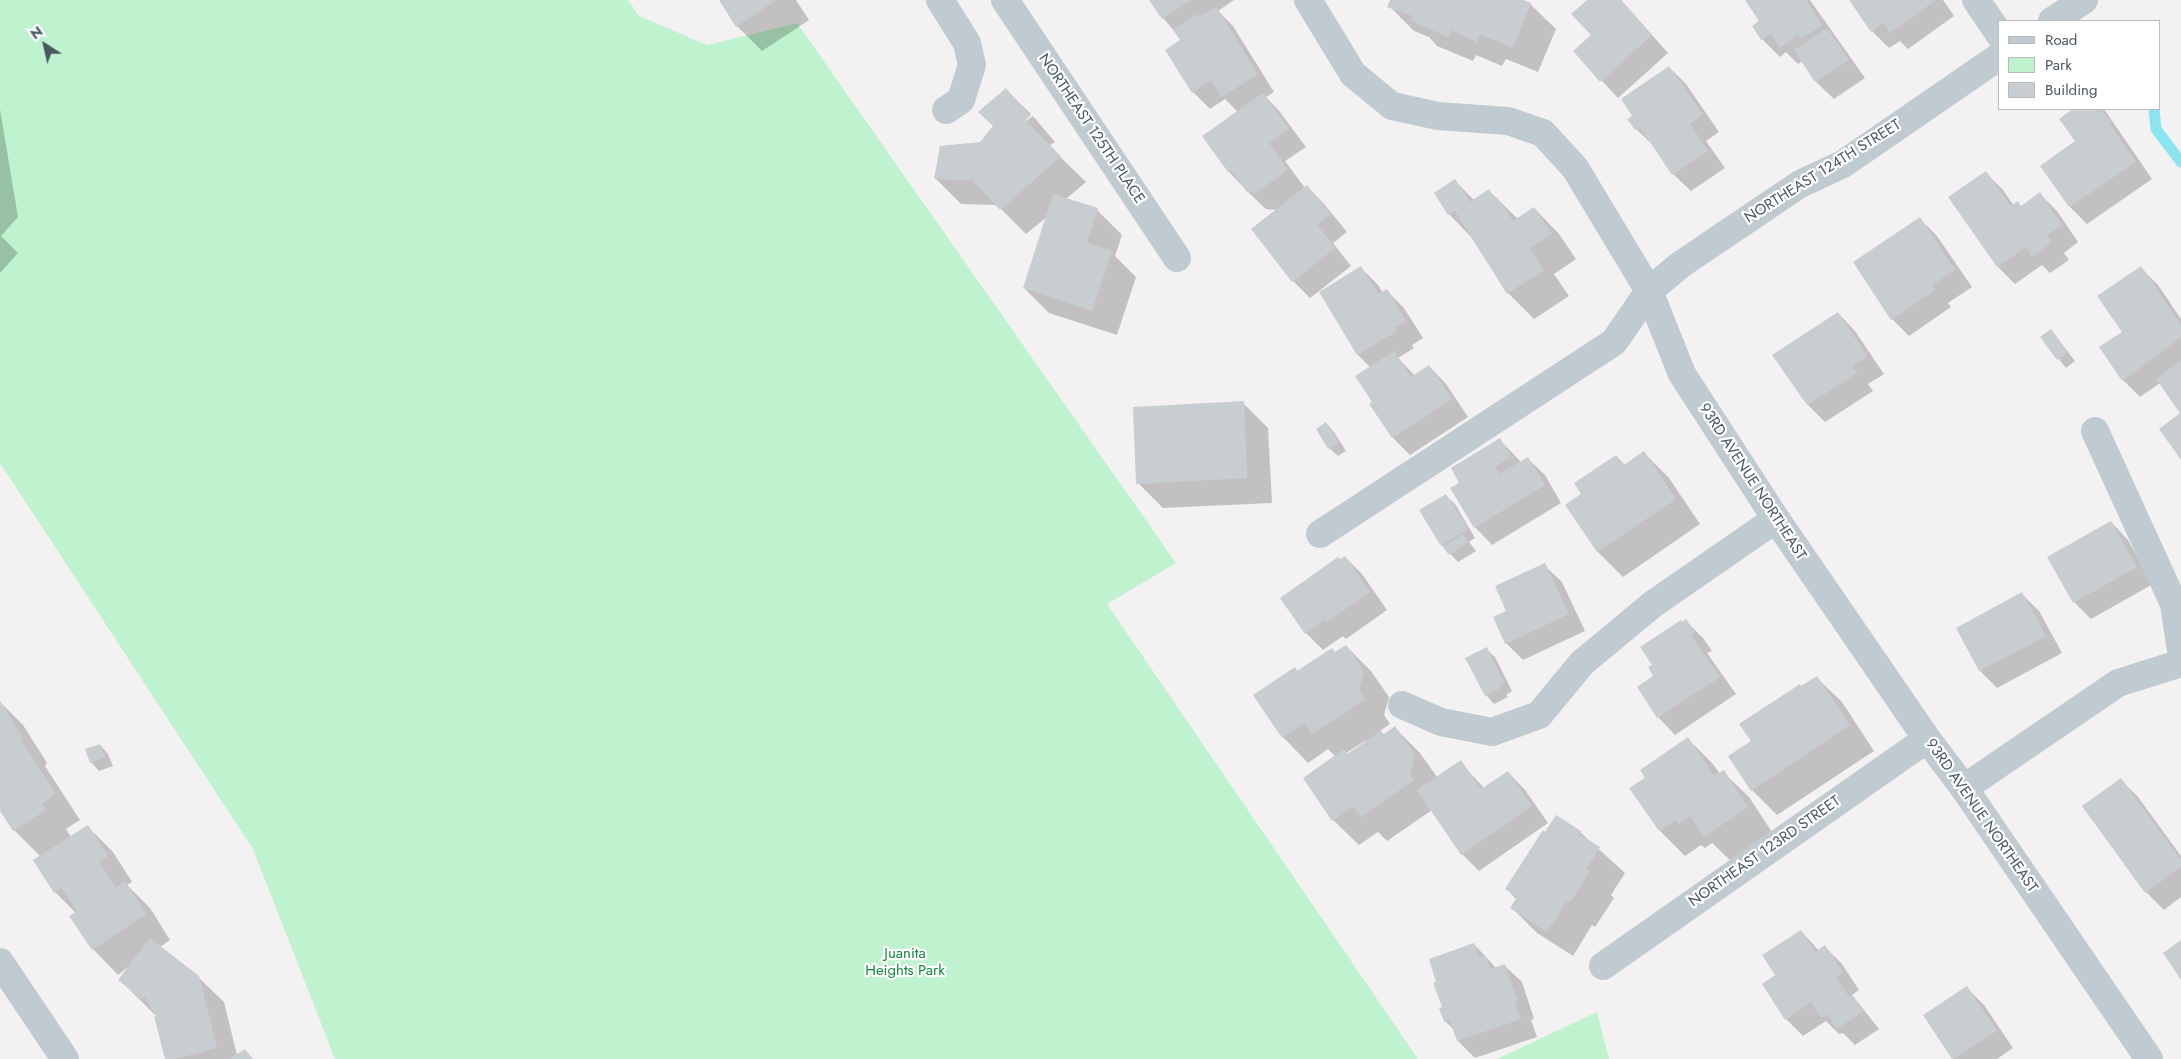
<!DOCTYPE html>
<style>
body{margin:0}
#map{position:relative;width:2181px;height:1059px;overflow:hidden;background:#f4f1f2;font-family:Jost,sans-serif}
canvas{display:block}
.legend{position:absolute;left:1998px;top:20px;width:162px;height:90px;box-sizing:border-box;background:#fff;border:1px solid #b6bcbf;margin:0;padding:6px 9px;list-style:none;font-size:15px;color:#485760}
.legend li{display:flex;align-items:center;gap:10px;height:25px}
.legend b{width:25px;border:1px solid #b6bcbf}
.north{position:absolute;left:20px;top:20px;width:50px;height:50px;-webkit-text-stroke:4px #fff;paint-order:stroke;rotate:325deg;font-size:14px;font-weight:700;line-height:20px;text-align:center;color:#485760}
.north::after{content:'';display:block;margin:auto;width:18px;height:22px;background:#485760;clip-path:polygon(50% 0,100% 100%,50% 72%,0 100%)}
</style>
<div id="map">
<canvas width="2181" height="1059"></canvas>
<ul class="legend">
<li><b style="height:6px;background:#bfcad1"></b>Road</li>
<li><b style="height:14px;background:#bff2ce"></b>Park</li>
<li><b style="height:14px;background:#c8cdd1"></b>Building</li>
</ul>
<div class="north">N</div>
</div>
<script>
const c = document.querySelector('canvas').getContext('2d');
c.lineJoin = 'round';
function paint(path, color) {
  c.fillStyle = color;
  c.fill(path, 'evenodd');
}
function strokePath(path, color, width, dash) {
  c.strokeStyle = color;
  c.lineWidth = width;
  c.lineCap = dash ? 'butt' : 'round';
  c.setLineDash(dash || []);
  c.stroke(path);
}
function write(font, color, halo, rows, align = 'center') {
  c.font = font + ' Jost,sans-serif';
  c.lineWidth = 4.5;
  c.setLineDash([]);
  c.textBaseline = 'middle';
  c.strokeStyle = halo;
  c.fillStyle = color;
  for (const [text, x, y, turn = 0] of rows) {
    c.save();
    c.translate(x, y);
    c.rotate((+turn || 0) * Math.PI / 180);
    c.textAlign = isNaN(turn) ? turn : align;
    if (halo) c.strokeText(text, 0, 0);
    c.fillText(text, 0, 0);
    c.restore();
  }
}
paint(new Path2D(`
 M 0,0 L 628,0 L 639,16 L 707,45 L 797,23 L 1176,563 L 1107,604 L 1418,1059 L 335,1059 L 253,849 L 0,463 Z
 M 1597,1012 L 1609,1059 L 1497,1059 Z`), '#bff2ce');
paint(new Path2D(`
 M 720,0 L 796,0 L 809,20 L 762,51 L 737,26 Z
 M 1151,0 L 1234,0 L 1218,11 L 1233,26 L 1274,92 L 1266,97 L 1280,112 L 1306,147 L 1285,161 L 1305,188 L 1307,186 L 1324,204 L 1347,232 L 1333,243 L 1351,266 L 1310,298 L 1293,281 L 1276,210 L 1266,209 L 1248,192 L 1229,172 L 1204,136 L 1238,112 L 1225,99 L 1210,109 L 1193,92 L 1182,40 L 1163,18 Z
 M 1391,0 L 1520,0 L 1530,4 L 1556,29 L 1538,72 L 1506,59 L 1502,66 L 1476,55 L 1473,61 L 1437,46 L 1429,37 L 1414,31 L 1389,6 Z
 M 1588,0 L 1621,0 L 1668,53 L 1618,98 L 1575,52 L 1593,36 Z
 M 1747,0 L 1810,0 L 1865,78 L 1834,99 L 1816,82 L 1803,61 L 1798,64 L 1786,52 L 1780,57 L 1762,39 L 1754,26 L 1761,21 Z
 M 1851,0 L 1943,0 L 1954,16 L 1908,49 L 1900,41 L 1889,48 L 1872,31 Z
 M 1669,67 L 1686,84 L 1719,132 L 1706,141 L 1725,168 L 1691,191 L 1673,174 L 1654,146 L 1636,129 L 1634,116 Z
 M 1006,90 L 1031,114 L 1022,124 L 1033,116 L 1055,142 L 1049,146 L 1086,182 L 1066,199 L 1097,210 L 1122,235 L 1115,256 L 1136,277 L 1117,335 L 1049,313 L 1024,288 L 1048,216 L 1026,234 L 997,205 L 961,204 L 936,179 L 980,144 L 994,126 Z
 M 0,109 L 18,217 L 1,236 L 18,253 L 0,273 Z
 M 2075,109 L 2104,109 L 2152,179 L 2087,224 L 2070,207 L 2042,166 L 2077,142 L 2061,119 Z
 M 1986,173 L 2003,190 L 2014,206 L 2021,207 L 2040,194 L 2057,211 L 2078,242 L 2064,253 L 2069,260 L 2050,273 L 2042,265 L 2015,284 L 1998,267 L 1950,197 Z
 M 1455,181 L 1474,200 L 1489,191 L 1518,219 L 1534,208 L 1559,234 L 1576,259 L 1554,274 L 1569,296 L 1534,319 L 1508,293 L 1471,237 L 1449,214 L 1436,194 Z
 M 1920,219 L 1937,236 L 1972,287 L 1948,303 L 1951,307 L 1909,336 L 1892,319 Z
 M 1361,268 L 1378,285 L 1383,293 L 1387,291 L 1404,308 L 1423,338 L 1412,345 L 1414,348 L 1398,358 L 1415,376 L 1429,366 L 1446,384 L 1468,417 L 1410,455 L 1393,438 L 1371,404 L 1374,403 L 1371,368 L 1358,355 L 1320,293 Z
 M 2141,268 L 2158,285 L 2181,319 L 2181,412 L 2160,383 L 2140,397 L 2123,380 L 2124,332 Z
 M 1838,313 L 1855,331 L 1884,374 L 1868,384 L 1873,391 L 1825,422 L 1808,405 L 1774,356 Z
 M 2051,331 L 2075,361 L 2066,368 L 2042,337 Z
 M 1243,403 L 1268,428 L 1272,503 L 1163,508 L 1138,483 Z
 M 1326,423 L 1334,432 L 1346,451 L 1338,456 L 1329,448 Z
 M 1500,440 L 1521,462 L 1527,458 L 1545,475 L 1561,503 L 1492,545 L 1475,527 L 1452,489 L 1461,483 Z
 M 1644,453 L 1669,478 L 1700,524 L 1623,577 L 1598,552 L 1566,505 L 1583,494 L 1616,456 L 1626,466 Z
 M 1446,496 L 1455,504 L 1475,538 L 1469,542 L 1476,551 L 1458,562 L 1442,545 Z
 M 2111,522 L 2128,540 L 2153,584 L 2091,619 L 2074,602 Z
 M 1345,557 L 1362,574 L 1387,610 L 1346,639 L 1343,636 L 1323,650 L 1306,633 L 1340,561 Z
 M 1544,565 L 1562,582 L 1585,631 L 1523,660 L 1506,643 L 1508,612 Z
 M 2022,594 L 2039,611 L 2062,653 L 1997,688 L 1980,671 L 1957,629 Z
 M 1686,621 L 1703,638 L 1712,651 L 1707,653 L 1736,694 L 1675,735 L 1658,717 L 1638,688 L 1655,676 L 1653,665 Z
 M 1346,646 L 1371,671 L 1389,697 L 1384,715 L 1390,724 L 1380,731 L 1384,735 L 1395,728 L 1420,753 L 1437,777 L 1460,762 L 1484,788 L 1508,772 L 1525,790 L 1548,823 L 1479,871 L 1462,854 L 1432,810 L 1387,841 L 1378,832 L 1359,845 L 1333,820 L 1336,757 L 1328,749 L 1308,763 L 1283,737 L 1255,695 L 1295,668 L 1298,672 ZM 1365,741 L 1366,743 L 1348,755 L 1346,753 Z
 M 1486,649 L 1495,657 L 1512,691 L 1506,695 L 1508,697 L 1494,704 L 1486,695 Z
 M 1816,677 L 1842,702 L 1874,751 L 1777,815 L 1752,790 L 1753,742 L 1802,687 Z
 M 0,702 L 23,725 L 47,763 L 45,766 L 80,820 L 66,829 L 71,837 L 88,827 L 113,852 L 132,882 L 127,885 L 150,908 L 170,940 L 160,947 L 198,977 L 224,1002 L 237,1055 L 245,1050 L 253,1059 L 166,1059 L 160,1020 L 120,980 L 128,967 L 118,975 L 93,949 L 76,913 L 55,892 L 41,857 L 14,830 L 0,809 Z
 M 1688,739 L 1713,764 L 1720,774 L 1723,772 L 1749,797 L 1772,832 L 1731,861 L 1712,843 L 1705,848 L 1701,845 L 1685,856 L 1660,831 L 1631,788 L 1647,778 Z
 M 100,745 L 108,754 L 113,766 L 99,771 L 91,762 Z
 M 2120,779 L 2138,797 L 2181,856 L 2181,897 L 2164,910 L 2146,892 L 2083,807 Z
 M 1580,832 L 1625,873 L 1611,895 L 1614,898 L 1595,927 L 1592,925 L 1573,956 L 1537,933 L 1512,908 L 1517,900 L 1507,889 Z
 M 1801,931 L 1819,951 L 1825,947 L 1842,964 L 1859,990 L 1852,995 L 1879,1029 L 1855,1045 L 1843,1033 L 1839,1034 L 1826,1021 L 1803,1036 L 1786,1019 L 1777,976 Z
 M 1474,944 L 1496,968 L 1504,965 L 1522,982 L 1534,1019 L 1531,1020 L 1537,1037 L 1475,1058 L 1458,1041 L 1454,1030 L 1445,1021 L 1443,1008 Z
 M 1967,988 L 1984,1005 L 2013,1048 L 1997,1059 L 1954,1059 L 1925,1016 Z`), '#0003');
strokePath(new Path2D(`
 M 2154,109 L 2156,129 L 2181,162`), '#8ae5f1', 11);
paint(new Path2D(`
 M 719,0 L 776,0 L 736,27 Z
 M 1149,0 L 1191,0 L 1162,19 Z
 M 1390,0 L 1523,0 L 1531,3 L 1513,48 L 1480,34 L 1477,42 L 1451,30 L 1448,37 L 1411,21 L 1413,16 L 1387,7 Z
 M 1587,0 L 1621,0 L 1652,35 L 1600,82 L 1573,51 L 1591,35 L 1571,14 Z
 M 1745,0 L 1806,0 L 1822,25 L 1801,39 L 1798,35 L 1780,48 L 1771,34 L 1761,40 L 1752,26 L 1759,21 Z
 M 1849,0 L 1936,0 L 1890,33 L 1883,23 L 1871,32 Z
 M 1216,7 L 1258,74 L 1222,97 L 1211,80 L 1192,93 L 1165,50 L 1180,40 L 1173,30 L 1198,14 L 1199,17 Z
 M 1827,28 L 1849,60 L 1815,82 L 1794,50 Z
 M 1669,66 L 1703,114 L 1690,124 L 1708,151 L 1672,175 L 1640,127 L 1635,130 L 1627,119 L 1632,116 L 1621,99 Z
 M 1006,88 L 1030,116 L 1025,120 L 1061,156 L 1000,210 L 972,180 L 934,179 L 940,146 L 980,142 L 993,126 L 978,112 Z
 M 1263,93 L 1289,129 L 1269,143 L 1288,170 L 1256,193 L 1247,192 L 1231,170 L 1228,172 L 1202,136 Z
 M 2073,109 L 2101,109 L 2111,122 L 2109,123 L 2136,162 L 2069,207 L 2040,166 L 2075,141 L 2059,119 Z
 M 1986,171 L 2011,206 L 2018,201 L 2021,206 L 2040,192 L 2062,225 L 2047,235 L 2052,242 L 2032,257 L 2026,247 L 1997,267 L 1948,197 Z
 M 1455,179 L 1470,202 L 1489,189 L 1495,199 L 1497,197 L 1513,221 L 1534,207 L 1552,234 L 1530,248 L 1544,270 L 1507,294 L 1455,211 L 1448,215 L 1434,193 Z
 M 1307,185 L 1330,214 L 1317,225 L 1335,248 L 1292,282 L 1251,229 Z
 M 1053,194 L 1098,208 L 1087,243 L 1112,251 L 1092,311 L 1023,288 Z
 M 1920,217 L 1955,270 L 1932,285 L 1935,290 L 1891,320 L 1853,262 Z
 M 1361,266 L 1378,294 L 1387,289 L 1406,321 L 1395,327 L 1397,331 L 1357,355 L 1319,292 Z
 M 2141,266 L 2181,325 L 2181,337 L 2122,381 L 2099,347 L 2122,332 L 2097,296 Z
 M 1838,312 L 1867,356 L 1852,366 L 1857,373 L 1807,405 L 1772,355 Z
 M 2051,329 L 2068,352 L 2057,360 L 2040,337 Z
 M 1394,351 L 1411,377 L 1429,365 L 1452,399 L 1392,438 L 1369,404 L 1372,402 L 1355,376 Z
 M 2181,360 L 2181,460 L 2159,429 L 2180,413 L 2156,379 Z
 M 1244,401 L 1247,478 L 1136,484 L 1133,407 Z
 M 1326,422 L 1339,442 L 1328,449 L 1316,429 Z
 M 1500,438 L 1511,456 L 1495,467 L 1499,474 L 1528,457 L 1545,485 L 1474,528 L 1450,488 L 1459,483 L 1451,468 Z
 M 1644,451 L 1676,499 L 1597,552 L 1565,505 L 1581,494 L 1574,483 L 1616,455 L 1624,465 Z
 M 1446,494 L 1468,529 L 1441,546 L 1419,510 Z
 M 2111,521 L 2137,567 L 2073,603 L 2047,557 Z
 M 1463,534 L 1468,542 L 1449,555 L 1443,547 Z
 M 1345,556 L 1370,592 L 1327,622 L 1325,619 L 1305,634 L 1280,598 L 1338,557 L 1340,559 Z
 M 1545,563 L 1569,614 L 1505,644 L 1493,617 L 1506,611 L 1495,586 Z
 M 2022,592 L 2046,636 L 1979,671 L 1956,628 Z
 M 1686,619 L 1695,633 L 1691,636 L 1720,677 L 1657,718 L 1637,687 L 1653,676 L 1648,667 L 1652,665 L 1640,647 L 1681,620 L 1682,622 Z
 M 1346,645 L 1364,671 L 1359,689 L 1366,699 L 1312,734 L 1304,723 L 1282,738 L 1253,695 L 1295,667 L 1297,671 L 1332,648 L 1335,652 Z
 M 1487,647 L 1504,683 L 1499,686 L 1500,688 L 1485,696 L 1465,658 Z
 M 1817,676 L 1850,725 L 1751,791 L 1728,756 L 1751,741 L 1739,724 L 1800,684 L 1801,686 Z
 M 0,701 L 23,738 L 21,740 L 56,794 L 42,804 L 46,810 L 13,831 L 0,811 Z
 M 1395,726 L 1415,755 L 1410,774 L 1414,780 L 1361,817 L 1353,806 L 1332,821 L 1303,778 L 1344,749 L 1347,754 L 1381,731 L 1384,734 Z
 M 1688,737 L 1714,776 L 1724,770 L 1748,807 L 1704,837 L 1690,816 L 1679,824 L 1676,820 L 1659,831 L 1629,788 L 1645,778 L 1640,770 Z
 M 100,744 L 105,757 L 90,763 L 85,749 Z
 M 1461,760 L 1481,789 L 1508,771 L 1532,806 L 1461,855 L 1417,790 Z
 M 2121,778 L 2181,860 L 2181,867 L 2145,893 L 2082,806 Z
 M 1556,815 L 1581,831 L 1579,834 L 1600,847 L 1586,869 L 1590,871 L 1570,903 L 1567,901 L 1547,932 L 1510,908 L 1517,897 L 1505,889 L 1543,830 L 1545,832 Z
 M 88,825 L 108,856 L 99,862 L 116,888 L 125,881 L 146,914 L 92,950 L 69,916 L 77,911 L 62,888 L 54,893 L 33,860 Z
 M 1801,930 L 1815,952 L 1825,945 L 1843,972 L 1836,977 L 1849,997 L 1852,995 L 1863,1011 L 1837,1029 L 1827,1014 L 1821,1018 L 1811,1002 L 1785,1020 L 1762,984 L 1775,975 L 1762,955 Z
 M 150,938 L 199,976 L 217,1048 L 174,1059 L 165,1059 L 154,1016 L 157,1017 L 144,996 L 142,999 L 118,980 Z
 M 2181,940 L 2181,980 L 2163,953 Z
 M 1474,943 L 1479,957 L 1485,955 L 1490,969 L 1505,964 L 1518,1002 L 1515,1002 L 1521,1019 L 1457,1041 L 1449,1019 L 1444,1022 L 1439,1008 L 1442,1007 L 1433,983 L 1436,982 L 1429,959 Z
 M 1967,986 L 1997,1031 L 1952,1059 L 1923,1015 Z
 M 245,1049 L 252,1059 L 229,1059 Z`), '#c8cdd1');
strokePath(new Path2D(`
 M 940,0 L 967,43 L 972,65 L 961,100 L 946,110
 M 1005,0 L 1177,258
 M 1308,0 L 1353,74 L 1392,106 L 1438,116 L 1508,121 L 1543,133 L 1575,168 L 1649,291 L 1682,374 L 1776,519 L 1927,739 L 1964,788 L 2149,1059
 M 1976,0 L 2000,35
 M 2052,21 L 2084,0
 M 2095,431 L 2174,604 L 2181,651
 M 1320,534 L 1614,342 L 1649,291 L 1680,265 L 1800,184 L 1843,164 L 2000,56
 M 1402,705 L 1441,722 L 1492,732 L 1539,715 L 1582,663 L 1653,604 L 1776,519
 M 1964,788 L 2118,683 L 2181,663
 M 0,962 L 65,1059
 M 1603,966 L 1927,739`), '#bfcad1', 28);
write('15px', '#485760', '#fff', [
 ["NORTHEAST 125TH PLACE",1091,129,56],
 ["NORTHEAST 124TH STREET",1823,172,-32],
 ["93RD AVENUE NORTHEAST",1752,482,57],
 ["93RD AVENUE NORTHEAST",1981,816,55],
 ["NORTHEAST 123RD STREET",1765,852,-35]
]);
write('15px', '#138743', '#fff', [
 ["Juanita",905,954],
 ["Heights Park",905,971]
]);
</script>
